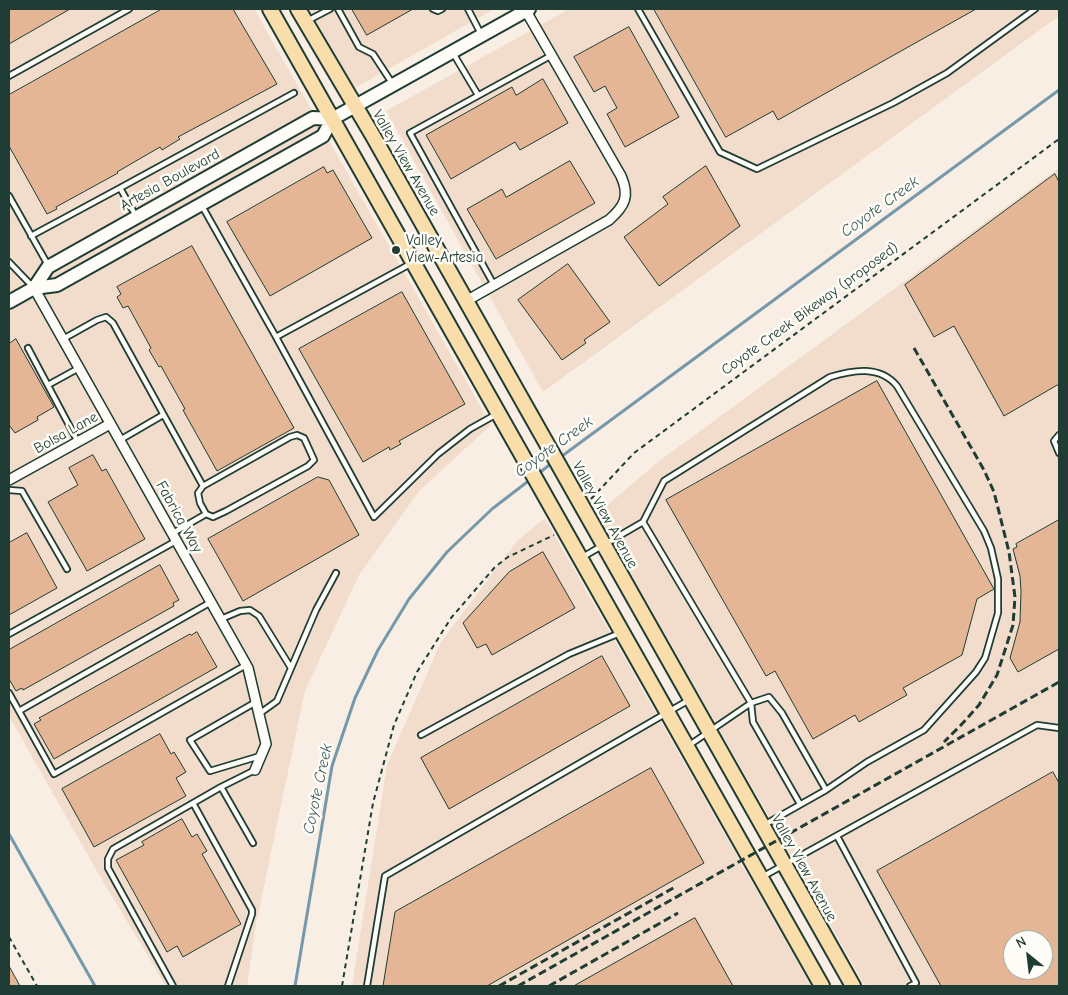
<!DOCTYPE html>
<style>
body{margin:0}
#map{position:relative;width:1068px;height:995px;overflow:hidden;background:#f8eee3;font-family:"Comic Neue",sans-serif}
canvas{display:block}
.frame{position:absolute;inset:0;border:10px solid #1f3d34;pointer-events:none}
.north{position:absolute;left:1003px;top:930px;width:50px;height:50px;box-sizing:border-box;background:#fdfcf7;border:1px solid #a4b0a9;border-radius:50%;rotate:331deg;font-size:14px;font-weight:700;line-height:20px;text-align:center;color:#1f3d34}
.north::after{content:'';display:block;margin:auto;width:18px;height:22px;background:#1f3d34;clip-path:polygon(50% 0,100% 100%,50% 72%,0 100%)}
</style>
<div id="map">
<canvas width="1068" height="995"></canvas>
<div class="frame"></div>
<div class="north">N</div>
</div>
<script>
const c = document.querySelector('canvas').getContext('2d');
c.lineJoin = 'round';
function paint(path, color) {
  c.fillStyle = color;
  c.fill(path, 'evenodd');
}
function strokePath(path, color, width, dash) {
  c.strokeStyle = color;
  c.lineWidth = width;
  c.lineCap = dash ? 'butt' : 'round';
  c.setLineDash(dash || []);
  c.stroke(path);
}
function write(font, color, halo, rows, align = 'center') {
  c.font = font + ' "Comic Neue",sans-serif';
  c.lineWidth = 5;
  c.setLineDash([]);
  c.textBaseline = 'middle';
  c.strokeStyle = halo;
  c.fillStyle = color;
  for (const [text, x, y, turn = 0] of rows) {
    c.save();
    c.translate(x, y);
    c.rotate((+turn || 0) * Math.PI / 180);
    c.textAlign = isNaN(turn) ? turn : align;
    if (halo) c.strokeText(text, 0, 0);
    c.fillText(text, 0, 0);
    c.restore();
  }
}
paint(new Path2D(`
 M 9,9 L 254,9 L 491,425 L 419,491 L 359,575 L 305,691 L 256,924 L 247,986 L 166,986 L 98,873 L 9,716 Z
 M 309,9 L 494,9 L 355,88 Z
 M 569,9 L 1059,9 L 1059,16 L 543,392 L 386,111 Z
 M 1059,168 L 1059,986 L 865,986 L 597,514 L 658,462 ZM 1013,940 L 1043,940 L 1043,970 L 1013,970 Z
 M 545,518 L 811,986 L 352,986 L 387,765 L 441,642 L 517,541 Z`), '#f2ddcc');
strokePath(new Path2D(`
 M 558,459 L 1059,90
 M 538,474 L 553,462
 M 9,834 L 95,986
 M 295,986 L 332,766 L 355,698 L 378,650 L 409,599 L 447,552 L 492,509 L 531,479`), '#7598aa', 3);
const building = new Path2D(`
 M 9,9 L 70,9 L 9,44 Z
 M 162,9 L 233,9 L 277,84 L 178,137 L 180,139 L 162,150 L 160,147 L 117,172 L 118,173 L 56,207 L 57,209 L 47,214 L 9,146 L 9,95 Z
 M 352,9 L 413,9 L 367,35 Z
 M 654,9 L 976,9 L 778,120 L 773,111 L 726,137 Z
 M 629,27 L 679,117 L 625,147 L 607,114 L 617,108 L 605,86 L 594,92 L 574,57 Z
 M 543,79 L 568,123 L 520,150 L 515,142 L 451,179 L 426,135 L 512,87 L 516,95 Z
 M 570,161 L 595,203 L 496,259 L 467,209 L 502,189 L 506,197 Z
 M 706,166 L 740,226 L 659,286 L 624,237 L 668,204 L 663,197 Z
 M 324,167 L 327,173 L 333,170 L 372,238 L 270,296 L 227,222 Z
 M 1055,174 L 1059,182 L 1059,384 L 1004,416 L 954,326 L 934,337 L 905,285 Z
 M 192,246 L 294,428 L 217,471 L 183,410 L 185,409 L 161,366 L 159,367 L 149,350 L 151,348 L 128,306 L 123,308 L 117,297 L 121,294 L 117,287 Z
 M 568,264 L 610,322 L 584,340 L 586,343 L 562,360 L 518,300 Z
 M 402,292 L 465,404 L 399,441 L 401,444 L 390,450 L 389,447 L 363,462 L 299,349 Z
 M 16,339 L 54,407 L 37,417 L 38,420 L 15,433 L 9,425 L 9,344 Z
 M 877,381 L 994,589 L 977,599 L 962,655 L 903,688 L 907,695 L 859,722 L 855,715 L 813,739 L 775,671 L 766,676 L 666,500 Z
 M 93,455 L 102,471 L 106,469 L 145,539 L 87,571 L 48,502 L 78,485 L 69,468 Z
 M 318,477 L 329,480 L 359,535 L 243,601 L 208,539 Z
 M 1059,520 L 1059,649 L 1018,672 L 1010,658 L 1020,622 L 1021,591 L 1020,576 L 1013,549 L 1017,547 L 1016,544 Z
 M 27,533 L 57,588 L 9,615 L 9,543 Z
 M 543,552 L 575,608 L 492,655 L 486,644 L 477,648 L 463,623 L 509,572 Z
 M 160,565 L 179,600 L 173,603 L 174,606 L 50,675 L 23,690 L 22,688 L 16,691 L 9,679 L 9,650 Z
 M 197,632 L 217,667 L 54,759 L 34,724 L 41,720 L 39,718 L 190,634 L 191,635 Z
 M 602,656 L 630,706 L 449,809 L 421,758 Z
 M 160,734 L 171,754 L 174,752 L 186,772 L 176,778 L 186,796 L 94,847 L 62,789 Z
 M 651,768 L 704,863 L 487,986 L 383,986 L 395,912 Z
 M 1053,772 L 1059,783 L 1059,986 L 941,986 L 877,871 ZM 1013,940 L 1043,940 L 1043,970 L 1013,970 Z
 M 182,819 L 192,837 L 197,834 L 207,851 L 202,854 L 241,924 L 183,957 L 177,946 L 167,952 L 116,860 L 144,845 L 142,842 Z
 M 695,918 L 733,986 L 574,986 Z
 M 9,966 L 20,986 L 9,986 Z`);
paint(building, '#e5b695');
strokePath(building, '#1f3d34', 1);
const lane = new Path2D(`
 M 338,9 L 359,47 L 373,54 L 392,83
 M 433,9 L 438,11 L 442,9
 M 468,9 L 481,34
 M 638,9 L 720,152 L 757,169 L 893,103 L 947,73 L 1035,9
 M 307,21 L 330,9
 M 453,53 L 478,95
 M 9,76 L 129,9
 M 9,196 L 48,265
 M 202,206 L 276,337
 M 136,216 L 120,188 L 294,93
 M 31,236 L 120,188
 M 9,262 L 33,287
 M 412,263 L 276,337 L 374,517 L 438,454 L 470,429 L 495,415
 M 494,285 L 410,133 L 552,55
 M 63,339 L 97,320 L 106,317 L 113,323 L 203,486 L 198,493 L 200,503 L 206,514 L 173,533
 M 28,348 L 78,442
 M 48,385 L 79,368
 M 1059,435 L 1054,441 L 1059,453
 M 120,440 L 163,415
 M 203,486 L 290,437 L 297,435 L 304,438 L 314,460 L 308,466 L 226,511 L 213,517 L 206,514
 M 9,490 L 22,491 L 67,569
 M 643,522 L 664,481 L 830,377 C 853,370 880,365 897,386 L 984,531 L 991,548 L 998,579 L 998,613 L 985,658 L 976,672 L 924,730 L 867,762 L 826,790 L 764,825
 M 581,558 L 643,522 L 751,703 L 753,722 L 800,804
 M 221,619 L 240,611 L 250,610 L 259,616 L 291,668
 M 9,634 L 176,541
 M 9,693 L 54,774 L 246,665
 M 256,702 L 190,740 L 210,771 L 260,756
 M 19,711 L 211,602
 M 259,714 L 277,701 L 316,610 L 336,573
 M 421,735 L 569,654 L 620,633
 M 688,746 L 751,703 L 769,697 L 782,713 L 826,790
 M 221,787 L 253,843
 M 193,803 L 252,910 L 252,914 L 228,986
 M 837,836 L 916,983 L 910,986
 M 762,877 L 1037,725 L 1059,728
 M 173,986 L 108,868 L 108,859 L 113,849 L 221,787 L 255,770
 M 367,986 L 385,876 L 689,700`);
const street = new Path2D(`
 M 34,288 L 248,668 L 266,744 L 255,770
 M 466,301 L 609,220 C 625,206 630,196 621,176 L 526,11
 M 9,480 L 110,424`);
const secondary = new Path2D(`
 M 34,288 L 48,267 L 313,118 L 332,119 L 529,9
 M 9,302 L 34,288 L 57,285 L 323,136 L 332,119`);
const primary = new Path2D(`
 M 270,9 L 822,986
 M 298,9 L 373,136 L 853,986`);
strokePath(lane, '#1f3d34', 8);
strokePath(street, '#1f3d34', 12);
strokePath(secondary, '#1f3d34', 16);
strokePath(primary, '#1f3d34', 18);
strokePath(new Path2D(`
 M 591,499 L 634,453 L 1059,139
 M 9,937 L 37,986
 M 342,986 L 373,803 L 394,725 L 417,672 L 451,618 L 495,567 L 508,557 L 554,535`), '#1f3d34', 2, [5, 4]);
strokePath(lane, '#fdfcf7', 4.5);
strokePath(street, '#fdfcf7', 9);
strokePath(secondary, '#fdfcf7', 12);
strokePath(primary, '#f9deab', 14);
strokePath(new Path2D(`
 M 914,348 L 984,470 L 994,492 L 1009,552 L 1015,597 L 1013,625 L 997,675 L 979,705 L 961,725 L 944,742
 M 499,986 L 675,887
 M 518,986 L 1059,682
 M 549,986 L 678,913`), '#1f3d34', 3, [8, 4]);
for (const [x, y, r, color] of [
 [396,250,5,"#1f3d34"]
]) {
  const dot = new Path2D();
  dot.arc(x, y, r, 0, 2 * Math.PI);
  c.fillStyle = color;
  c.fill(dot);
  strokePath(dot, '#fdfcf7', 2);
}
write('15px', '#1f3d34', '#fdfcf7', [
 ["Valley View Avenue",406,163,60],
 ["Artesia Boulevard",170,180,-29],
 ["Coyote Creek Bikeway (proposed)",810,309,-36],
 ["Bolsa Lane",66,433,-29],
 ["Valley View Avenue",605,515,61],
 ["Fabrica Way",179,517,61],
 ["Valley View Avenue",804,868,61]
]);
write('15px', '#1f3d34', '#fdfcf7', [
 ["Valley",406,241],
 ["View-Artesia",406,258]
], 'left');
write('italic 16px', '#3c5b5b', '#fdfcf7', [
 ["Coyote Creek",880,207,-36],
 ["Coyote Creek",554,447,-36],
 ["Coyote Creek",318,789,-78]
]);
</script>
